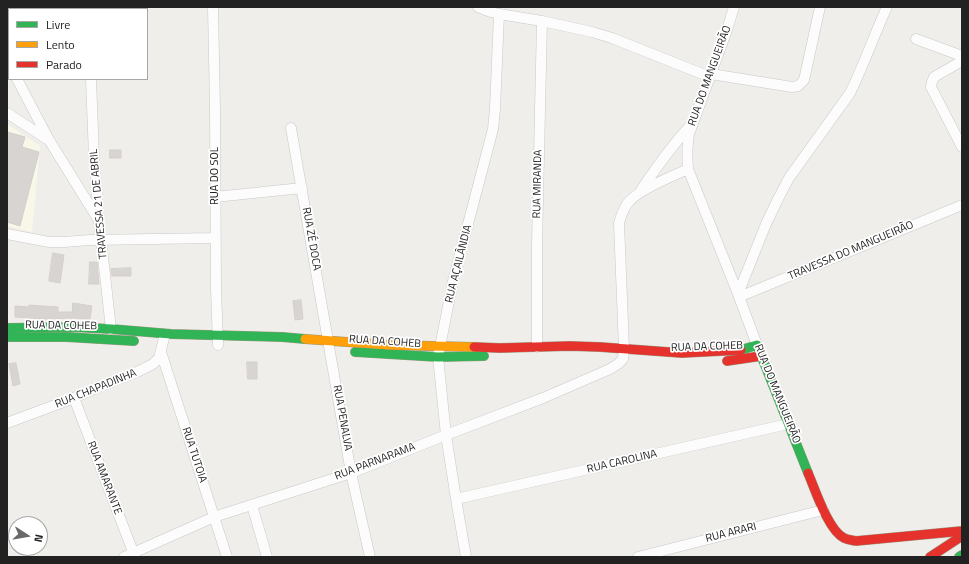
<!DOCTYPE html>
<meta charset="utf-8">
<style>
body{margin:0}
#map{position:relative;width:969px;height:564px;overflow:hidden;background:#f0eeeb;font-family:"Titillium Web",sans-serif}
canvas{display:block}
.frame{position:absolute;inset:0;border:8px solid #222;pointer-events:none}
.legend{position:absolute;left:8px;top:8px;width:140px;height:72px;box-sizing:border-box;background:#fff;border:1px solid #a7a7a7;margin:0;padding:5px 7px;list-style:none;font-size:12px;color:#222}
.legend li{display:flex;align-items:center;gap:8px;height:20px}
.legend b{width:20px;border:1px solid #a7a7a7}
.north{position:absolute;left:8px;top:516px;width:40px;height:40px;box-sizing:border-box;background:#fff;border:1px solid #a7a7a7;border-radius:50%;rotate:102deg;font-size:11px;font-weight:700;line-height:16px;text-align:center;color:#222}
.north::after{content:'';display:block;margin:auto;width:14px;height:18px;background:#6a6968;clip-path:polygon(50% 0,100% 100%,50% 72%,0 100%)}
</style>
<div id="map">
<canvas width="969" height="564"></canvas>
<div class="frame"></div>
<ul class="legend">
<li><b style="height:5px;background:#30b455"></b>Livre</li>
<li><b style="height:5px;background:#ff9f0a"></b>Lento</li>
<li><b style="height:5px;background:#e5322d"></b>Parado</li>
</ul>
<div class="north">N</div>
</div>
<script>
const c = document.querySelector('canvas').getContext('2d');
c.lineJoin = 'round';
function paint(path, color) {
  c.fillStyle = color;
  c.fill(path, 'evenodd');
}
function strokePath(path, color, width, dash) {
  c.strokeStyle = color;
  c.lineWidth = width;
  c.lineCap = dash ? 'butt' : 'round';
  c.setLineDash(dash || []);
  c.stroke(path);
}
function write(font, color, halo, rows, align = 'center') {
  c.font = font + ' "Titillium Web",sans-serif';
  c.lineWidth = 3.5;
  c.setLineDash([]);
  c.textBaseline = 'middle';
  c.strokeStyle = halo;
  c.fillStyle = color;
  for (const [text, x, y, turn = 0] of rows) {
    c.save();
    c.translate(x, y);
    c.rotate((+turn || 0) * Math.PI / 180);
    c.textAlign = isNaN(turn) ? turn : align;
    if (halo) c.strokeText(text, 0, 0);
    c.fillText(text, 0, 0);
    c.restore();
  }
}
paint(new Path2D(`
 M 7,124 L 40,146 L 32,232 L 7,226 Z`), '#f8f7e8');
const building = new Path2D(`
 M 7,132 L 25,137 L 22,147 L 39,152 L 20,226 L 7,222 Z
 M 110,150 L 121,150 L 121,158 L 110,158 Z
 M 53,253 L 64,255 L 60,283 L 49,281 Z
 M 90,262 L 97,262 L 99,284 L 89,284 Z
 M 131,268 L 131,276 L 112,276 L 111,269 Z
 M 301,300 L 303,319 L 295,320 L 293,301 Z
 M 73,303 L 92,306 L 90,319 L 73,318 L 44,319 L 15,317 L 15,306 L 29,307 L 29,305 L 58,307 L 58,312 L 72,312 Z
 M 247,362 L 257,362 L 257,379 L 248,379 Z
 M 16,363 L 20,384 L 13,386 L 9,364 Z`);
paint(building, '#d7d4d2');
strokePath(building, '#d3d0cc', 1);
const street = new Path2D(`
 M 86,7 L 87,9
 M 213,7 L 215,109 L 216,288 L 218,345
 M 478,7 L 491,12 L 499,14
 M 916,39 L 962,56
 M 7,60 L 9,64
 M 962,61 L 934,77 L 932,82 L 931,87 L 962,147
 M 711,74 L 792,87 L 798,86 L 804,80 L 820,7
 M 17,79 L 49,140 L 98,219
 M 91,79 L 94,157 L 99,221 L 111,329
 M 7,113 L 47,139
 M 291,128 L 351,473 L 370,557
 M 688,169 L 738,294 L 757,345
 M 641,190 C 657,167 672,145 691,125
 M 215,197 L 302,188
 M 7,234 L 49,242 L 64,242 L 90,240 L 215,238
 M 738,294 L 766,224 L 778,199 L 789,178 L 850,93 C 864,65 874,35 887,7
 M 739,297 L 962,205
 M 537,347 L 537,245 L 542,21
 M 161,352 L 227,557
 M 74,398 L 135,557
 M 7,423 L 74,398 L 96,388 L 137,372 L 153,364 L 159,358 L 165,334
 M 456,499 L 788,424
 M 252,505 L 267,557
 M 124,557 L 214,517 L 351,473 L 446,435 L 543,398 L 610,369 L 618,364 L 623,359 L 624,349 L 619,223 C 621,216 623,210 627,204 C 637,190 673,176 688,169 C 687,157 687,146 689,134 L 727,30 L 734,7
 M 466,557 L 456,499 L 446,435 L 438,357 L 453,281 L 493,129 L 495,109 L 499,14 L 542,21 L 592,32 L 612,38 L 710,77
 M 638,557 L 823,510`);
const fast = new Path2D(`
 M 7,328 L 73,327 L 111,329 L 171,334 L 282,337 L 305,339
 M 7,337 L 66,337 L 134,341
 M 741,350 L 757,345 L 808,473
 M 355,352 L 438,357 L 484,356
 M 959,557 L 962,555`);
const slow = new Path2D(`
 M 305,339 L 389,345 L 474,347`);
const jam = new Path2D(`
 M 474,347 L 500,348 L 570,346 L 600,347 L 682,353 L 741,350
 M 727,361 L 761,356
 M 808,473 C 815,489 828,530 844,538 C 848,540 852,540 856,541 L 962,531
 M 930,557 L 962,536`);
strokePath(street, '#c9c8c7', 11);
strokePath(fast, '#999a82', 10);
strokePath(slow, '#999a82', 10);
strokePath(jam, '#999a82', 10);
strokePath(street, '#fdfcfc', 10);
strokePath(fast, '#30b455', 9);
strokePath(slow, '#ff9f0a', 9);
strokePath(jam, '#e5322d', 9);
write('11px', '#222', '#fff', [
 ["RUA DO MANGUEIRÃO",710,76,-70],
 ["RUA DO SOL",215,176,-90],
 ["RUA MIRANDA",538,184,-89],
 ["TRAVESSA 21 DE ABRIL",99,204,-95],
 ["RUA ZÉ DOCA",311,239,80],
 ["TRAVESSA DO MANGUEIRÃO",851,251,-23],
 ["RUA AÇAILÂNDIA",459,264,-76],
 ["RUA DA COHEB",61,326,1],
 ["RUA DA COHEB",385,342,4],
 ["RUA DA COHEB",707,347,-2],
 ["RUA CHAPADINHA",96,389,-22],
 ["RUA DO MANGUEIRÃO",777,394,68],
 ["RUA PENALVA",342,418,80],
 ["RUA TUTOIA",194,455,72],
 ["RUA PARNARAMA",375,462,-21],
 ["RUA CAROLINA",622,462,-13],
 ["RUA AMARANTE",104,478,69],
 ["RUA ARARI",731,533,-14]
]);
</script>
